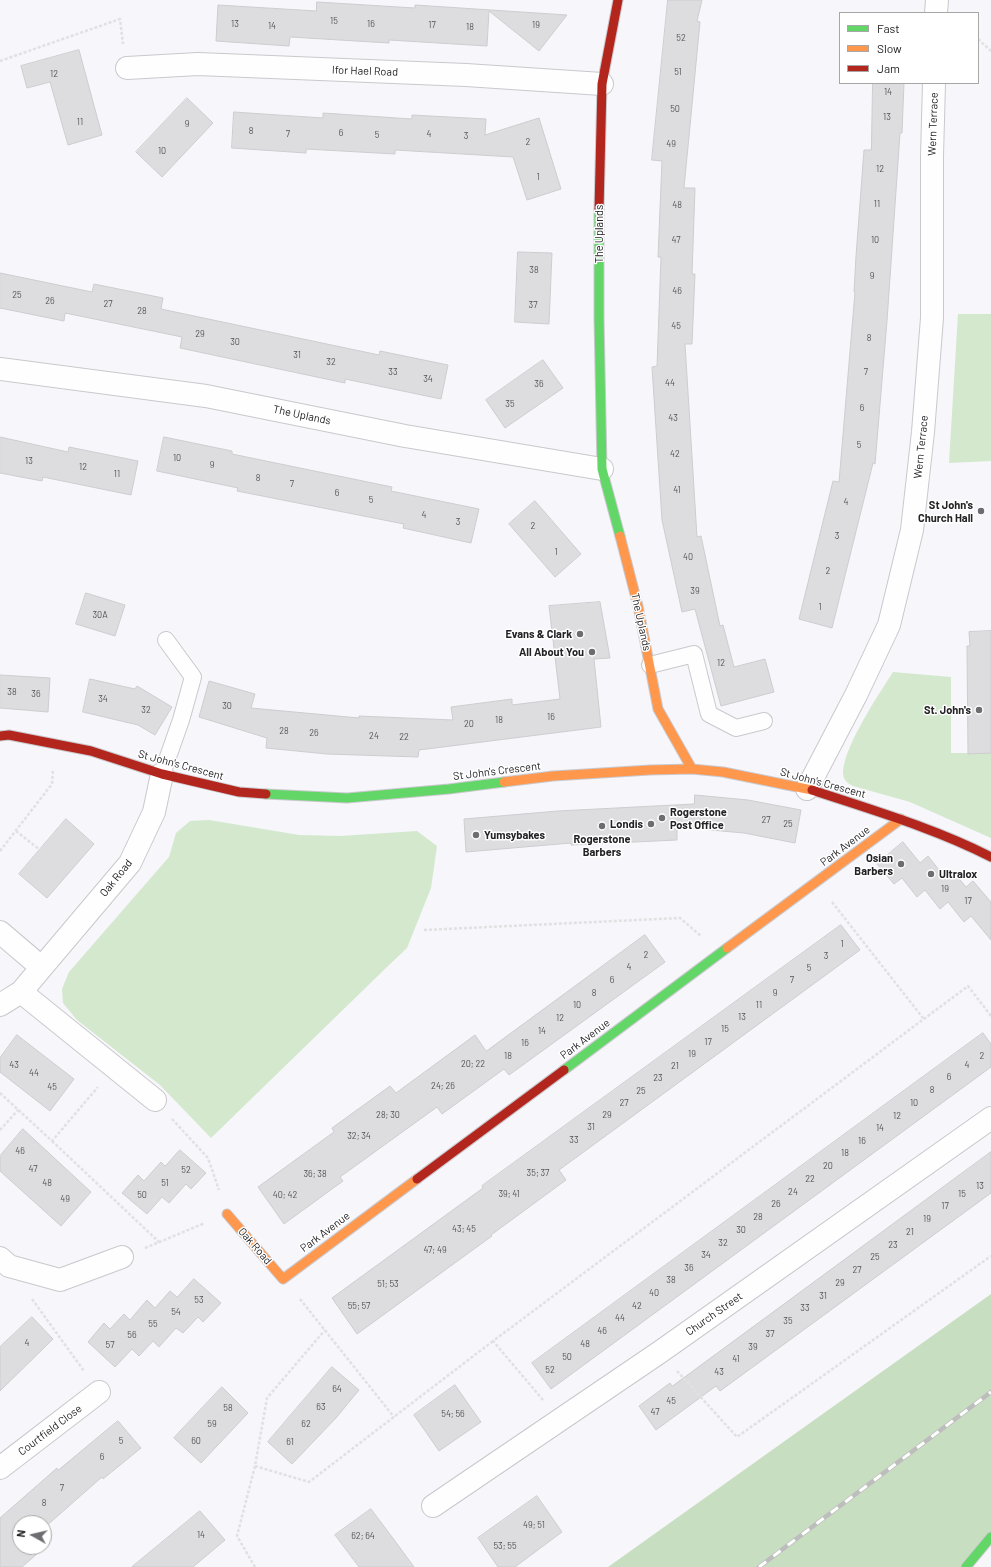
<!DOCTYPE html>
<style>
body{margin:0}
#map{position:relative;width:991px;height:1567px;overflow:hidden;background:#f6f6fb;font-family:Barlow,sans-serif}
canvas{display:block}
.legend{position:absolute;left:839px;top:12px;width:140px;height:72px;box-sizing:border-box;background:#fff;border:1px solid #a7a7a8;margin:0;padding:5px 7px;list-style:none;font-size:12px;color:#232326}
.legend li{display:flex;align-items:center;gap:8px;height:20px}
.legend b{width:20px;border:1px solid #a7a7a8}
.north{position:absolute;left:12px;top:1515px;width:40px;height:40px;box-sizing:border-box;background:#fff;border:1px solid #a7a7a8;border-radius:50%;rotate:278deg;font-size:11px;font-weight:700;line-height:16px;text-align:center;color:#232326}
.north::after{content:'';display:block;margin:auto;width:14px;height:18px;background:#6d6d71;clip-path:polygon(50% 0,100% 100%,50% 72%,0 100%)}
</style>
<div id="map">
<canvas width="991" height="1567"></canvas>
<ul class="legend">
<li><b style="height:5px;background:#63d668"></b>Fast</li>
<li><b style="height:5px;background:#ff974d"></b>Slow</li>
<li><b style="height:5px;background:#b3261e"></b>Jam</li>
</ul>
<div class="north">N</div>
</div>
<script>
const c = document.querySelector('canvas').getContext('2d');
c.lineJoin = 'round';
function paint(path, color) {
  c.fillStyle = color;
  c.fill(path, 'evenodd');
}
function strokePath(path, color, width, dash) {
  c.strokeStyle = color;
  c.lineWidth = width;
  c.lineCap = dash ? 'butt' : 'round';
  c.setLineDash(dash || []);
  c.stroke(path);
}
function write(font, color, halo, rows, align = 'center') {
  c.font = font + ' Barlow,sans-serif';
  c.lineWidth = 3;
  c.setLineDash([]);
  c.textBaseline = 'middle';
  c.strokeStyle = halo;
  c.fillStyle = color;
  for (const [text, x, y, turn = 0] of rows) {
    c.save();
    c.translate(x, y);
    c.rotate((+turn || 0) * Math.PI / 180);
    c.textAlign = isNaN(turn) ? turn : align;
    if (halo) c.strokeText(text, 0, 0);
    c.fillText(text, 0, 0);
    c.restore();
  }
}
paint(new Path2D(`
 M 958,314 L 991,314 L 991,461 L 949,463 Z
 M 893,672 L 951,677 L 951,753 L 991,753 L 991,838 L 910,802 L 853,786 C 849,784 846,782 844,778 C 837,756 881,691 893,672 Z
 M 209,820 L 299,835 L 340,836 L 417,831 L 437,846 L 431,888 L 407,948 L 388,966 L 211,1138 L 160,1085 L 77,1020 L 63,1003 L 62,989 L 69,972 L 169,857 L 176,833 L 190,821 Z`), '#d3e8cd');
paint(new Path2D(`
 M 991,1294 L 991,1537 L 966,1567 L 608,1567 Z`), '#c8dec1');
const building = new Path2D(`
 M 668,0 L 702,0 L 697,21 L 700,22 L 684,188 L 695,188 L 692,274 L 695,274 L 692,344 L 685,344 L 697,537 L 701,536 L 720,626 L 723,625 L 734,667 L 765,659 L 774,692 L 721,706 L 695,609 L 682,612 L 662,520 L 652,367 L 657,366 L 661,257 L 658,257 L 662,161 L 652,160 Z
 M 317,2 L 415,8 L 415,5 L 567,15 L 539,51 L 489,11 L 487,46 L 389,40 L 389,43 L 290,37 L 289,46 L 216,41 L 218,5 L 316,11 Z
 M 79,50 L 102,135 L 68,145 L 50,82 L 27,88 L 21,66 Z
 M 873,83 L 904,83 L 902,133 L 900,133 L 887,321 L 875,464 L 873,463 L 832,628 L 799,619 L 833,481 L 839,482 L 855,292 L 854,292 L 856,256 L 864,150 L 871,150 Z
 M 187,98 L 213,123 L 162,177 L 136,152 Z
 M 234,112 L 323,118 L 323,113 L 412,119 L 412,115 L 486,119 L 485,135 L 539,118 L 561,189 L 527,200 L 513,157 L 395,150 L 395,154 L 306,149 L 306,153 L 232,148 Z
 M 518,252 L 552,253 L 549,324 L 515,322 Z
 M 0,273 L 92,292 L 94,284 L 163,298 L 161,309 L 379,355 L 380,351 L 448,365 L 441,399 L 345,379 L 345,383 L 180,348 L 182,337 L 65,313 L 64,321 L 0,308 Z
 M 543,360 L 563,388 L 505,428 L 486,400 Z
 M 0,437 L 68,452 L 69,447 L 138,461 L 131,495 L 43,477 L 42,481 L 0,473 Z
 M 164,437 L 232,451 L 232,454 L 392,487 L 391,491 L 479,509 L 471,543 L 403,528 L 404,524 L 237,491 L 238,488 L 157,471 Z
 M 535,501 L 581,554 L 555,577 L 509,524 Z
 M 86,593 L 125,605 L 115,636 L 76,624 Z
 M 600,602 L 610,658 L 594,659 L 601,727 L 419,750 L 418,757 L 327,754 L 266,748 L 267,738 L 199,717 L 209,681 L 255,694 L 251,708 L 359,718 L 359,716 L 453,720 L 451,707 L 512,699 L 512,705 L 560,699 L 549,606 Z
 M 991,631 L 991,753 L 968,754 L 967,646 L 970,646 L 969,632 Z
 M 0,675 L 50,678 L 48,712 L 0,708 Z
 M 90,679 L 135,689 L 137,686 L 172,707 L 155,735 L 138,725 L 83,712 Z
 M 695,795 L 748,800 L 801,810 L 795,843 L 744,833 L 677,827 L 677,840 L 571,845 L 571,843 L 466,852 L 464,819 L 558,811 L 694,804 Z
 M 66,819 L 94,844 L 47,898 L 19,874 Z
 M 903,842 L 920,863 L 928,856 L 943,875 L 951,869 L 966,887 L 973,881 L 991,902 L 991,940 L 971,916 L 964,922 L 948,902 L 940,909 L 925,890 L 917,897 L 902,878 L 894,884 L 877,864 Z
 M 841,925 L 860,950 L 559,1170 L 566,1180 L 491,1235 L 492,1236 L 357,1334 L 332,1298 L 483,1188 L 482,1186 Z
 M 645,935 L 665,962 L 509,1075 L 504,1069 L 442,1114 L 437,1107 L 340,1177 L 343,1181 L 284,1224 L 258,1187 L 334,1132 L 332,1128 L 390,1086 L 396,1093 L 475,1035 L 486,1051 Z
 M 983,1033 L 991,1044 L 991,1067 L 551,1389 L 532,1363 Z
 M 17,1035 L 74,1079 L 50,1111 L 0,1072 L 0,1058 Z
 M 23,1129 L 91,1192 L 61,1226 L 0,1171 L 0,1156 Z
 M 180,1150 L 206,1173 L 191,1189 L 186,1184 L 169,1203 L 162,1197 L 147,1214 L 122,1193 L 138,1175 L 144,1181 L 161,1162 L 165,1166 Z
 M 991,1152 L 991,1193 L 720,1391 L 716,1386 L 656,1430 L 639,1406 L 670,1383 L 672,1386 Z
 M 194,1279 L 221,1303 L 203,1322 L 198,1317 L 183,1333 L 176,1328 L 159,1347 L 153,1341 L 139,1356 L 132,1349 L 115,1367 L 88,1342 L 104,1323 L 110,1329 L 124,1314 L 130,1320 L 147,1300 L 155,1308 L 170,1291 L 177,1297 Z
 M 32,1317 L 53,1339 L 0,1391 L 0,1347 Z
 M 332,1367 L 359,1390 L 336,1418 L 292,1464 L 268,1442 Z
 M 455,1385 L 481,1422 L 439,1451 L 414,1415 Z
 M 222,1387 L 248,1413 L 201,1463 L 174,1438 Z
 M 118,1421 L 141,1448 L 103,1479 L 102,1477 L 44,1528 L 44,1523 L 20,1523 L 20,1547 L 33,1547 L 38,1553 L 22,1567 L 0,1567 L 0,1518 L 57,1468 L 58,1470 Z
 M 537,1496 L 562,1532 L 515,1567 L 498,1567 L 478,1538 Z
 M 371,1509 L 392,1537 L 414,1567 L 359,1567 L 335,1535 Z
 M 200,1511 L 225,1540 L 193,1567 L 132,1567 Z`);
paint(building, '#dddcde');
strokePath(building, '#cecccf', 1);
const lane = new Path2D(`
 M 650,665 L 694,654 L 709,714 L 736,728 L 764,721
 M 162,774 L 181,720 L 193,677 L 166,640`);
const street = new Path2D(`
 M 936,13 L 937,0
 M 127,68 L 198,64 L 466,75 L 602,84
 M 0,369 L 206,396 L 405,436 L 602,469
 M 807,789 L 856,695 L 889,625 L 912,530 L 923,432 L 932,318 L 932,156 L 934,83
 M 0,932 L 41,967
 M 21,992 L 155,1100
 M 0,1005 L 21,992 L 130,863 L 154,812 L 162,774
 M 0,1258 L 9,1266 L 60,1280 L 122,1257
 M 0,1468 L 99,1392
 M 433,1506 L 660,1352 L 991,1118`);
const fast = new Path2D(`
 M 599,210 L 599,318 L 602,469 L 620,536
 M 266,794 L 347,798 L 449,789 L 504,782
 M 564,1070 L 727,948
 M 966,1567 L 991,1537`);
const slow = new Path2D(`
 M 620,536 L 638,606 L 658,709 L 692,769
 M 504,782 L 553,776 L 650,770 L 692,769 L 723,772 L 812,790
 M 727,948 L 901,819
 M 227,1214 L 283,1279 L 417,1179`);
const jam = new Path2D(`
 M 599,210 L 602,84 L 618,0
 M 0,736 L 9,735 L 91,751 L 162,774 L 239,792 L 266,794
 M 812,790 C 872,810 934,828 991,857
 M 417,1179 L 564,1070`);
strokePath(lane, '#c9c9cd', 18);
strokePath(street, '#c9c9cd', 24);
strokePath(fast, '#c9c9cd', 11);
strokePath(slow, '#c9c9cd', 11);
strokePath(jam, '#c9c9cd', 11);
strokePath(new Path2D(`
 M 978,39 L 991,51
 M 0,61 L 120,19 L 123,44
 M 16,831 L 40,850
 M 0,851 L 52,784 L 53,770
 M 832,902 L 923,1018
 M 424,930 L 680,918 L 701,936
 M 0,1093 L 52,1141 L 98,1087
 M 172,1119 L 208,1158 L 219,1190
 M 0,1130 L 18,1110
 M 52,1141 L 159,1242
 M 145,1248 L 205,1223
 M 32,1299 L 84,1371
 M 300,1299 L 394,1417
 M 677,1371 L 737,1437 L 991,1256
 M 543,1400 L 493,1341 L 968,986 L 991,1016
 M 255,1466 L 309,1482 L 493,1341
 M 255,1567 L 237,1536 L 255,1466 L 267,1398 L 325,1330`), '#e1e1e2', 2.5, [3, 2]);
strokePath(lane, '#fefefe', 16);
strokePath(street, '#fefefe', 22);
strokePath(fast, '#63d668', 9);
strokePath(slow, '#ff974d', 9);
strokePath(jam, '#b3261e', 9);
const rail = new Path2D(`
 M 759,1567 L 991,1392`);
strokePath(rail, '#bdbdbe', 4.5);
strokePath(rail, '#fff', 3, [9]);
for (const [x, y, r, color] of [
 [981,511,4,"#6d6d71"],
 [580,634,4,"#6d6d71"],
 [592,652,4,"#6d6d71"],
 [979,710,4,"#6d6d71"],
 [662,818,4,"#6d6d71"],
 [651,824,4,"#6d6d71"],
 [602,826,4,"#6d6d71"],
 [476,835,4,"#6d6d71"],
 [901,864,4,"#6d6d71"],
 [931,874,4,"#6d6d71"]
]) {
  const dot = new Path2D();
  dot.arc(x, y, r, 0, 2 * Math.PI);
  c.fillStyle = color;
  c.fill(dot);
  strokePath(dot, '#fff', 1.5);
}
write('9px', '#545457', null, [
 ["15",334,21],
 ["13",235,24],
 ["16",371,24],
 ["17",432,25],
 ["19",536,25],
 ["14",272,26],
 ["18",470,27],
 ["52",681,38],
 ["51",678,72],
 ["12",54,74],
 ["14",888,92],
 ["50",675,109],
 ["13",887,117],
 ["11",80,122],
 ["9",187,124],
 ["8",251,131],
 ["6",341,133],
 ["7",288,134],
 ["4",429,134],
 ["5",377,135],
 ["3",466,136],
 ["2",528,142],
 ["49",671,144],
 ["10",162,151],
 ["12",880,169],
 ["1",538,177],
 ["11",877,204],
 ["48",677,205],
 ["47",676,240],
 ["10",875,240],
 ["38",534,270],
 ["9",872,276],
 ["46",677,291],
 ["25",17,295],
 ["26",50,301],
 ["27",108,304],
 ["37",533,305],
 ["28",142,311],
 ["45",676,326],
 ["29",200,334],
 ["8",869,338],
 ["30",235,342],
 ["31",297,355],
 ["32",331,362],
 ["33",393,372],
 ["7",866,372],
 ["34",428,379],
 ["44",670,383],
 ["36",539,384],
 ["35",510,404],
 ["6",862,408],
 ["43",673,418],
 ["5",859,445],
 ["42",675,454],
 ["10",177,458],
 ["13",29,461],
 ["9",212,465],
 ["12",83,467],
 ["11",117,474],
 ["8",258,478],
 ["7",292,484],
 ["41",677,490],
 ["6",337,493],
 ["5",371,500],
 ["4",846,502],
 ["4",424,515],
 ["3",458,522],
 ["2",533,526],
 ["3",837,536],
 ["1",556,552],
 ["40",688,557],
 ["2",828,571],
 ["39",695,591],
 ["1",820,607],
 ["30A",100,615],
 ["12",721,663],
 ["38",12,692],
 ["36",36,694],
 ["34",103,699],
 ["30",227,706],
 ["32",146,710],
 ["16",551,717],
 ["18",499,720],
 ["20",469,724],
 ["28",284,731],
 ["26",314,733],
 ["24",374,736],
 ["22",404,737],
 ["27",766,820],
 ["25",788,824],
 ["19",945,889],
 ["17",968,901],
 ["1",842,944],
 ["2",646,955],
 ["3",826,956],
 ["4",629,967],
 ["5",809,968],
 ["6",612,980],
 ["7",792,980],
 ["8",594,993],
 ["9",775,993],
 ["10",577,1005],
 ["11",759,1005],
 ["13",742,1017],
 ["12",560,1018],
 ["15",725,1029],
 ["14",542,1031],
 ["17",708,1042],
 ["16",525,1043],
 ["19",692,1054],
 ["18",508,1056],
 ["2",982,1056],
 ["20; 22",473,1064],
 ["43",14,1065],
 ["4",967,1065],
 ["21",675,1066],
 ["44",34,1073],
 ["6",949,1077],
 ["23",658,1078],
 ["24; 26",443,1086],
 ["45",52,1087],
 ["8",932,1090],
 ["25",641,1091],
 ["27",624,1103],
 ["10",914,1103],
 ["28; 30",388,1115],
 ["29",607,1115],
 ["12",897,1116],
 ["31",591,1127],
 ["14",880,1128],
 ["32; 34",359,1136],
 ["33",574,1140],
 ["16",862,1141],
 ["46",20,1151],
 ["18",845,1153],
 ["20",828,1166],
 ["47",33,1169],
 ["52",186,1170],
 ["35; 37",538,1173],
 ["36; 38",315,1174],
 ["22",810,1179],
 ["48",47,1183],
 ["51",165,1183],
 ["13",980,1186],
 ["24",793,1192],
 ["39; 41",509,1194],
 ["15",962,1194],
 ["50",142,1195],
 ["40; 42",285,1195],
 ["49",65,1199],
 ["26",776,1204],
 ["17",945,1206],
 ["28",758,1217],
 ["19",927,1219],
 ["43; 45",464,1229],
 ["30",741,1230],
 ["21",910,1232],
 ["32",723,1243],
 ["23",893,1245],
 ["47; 49",435,1250],
 ["34",706,1255],
 ["25",875,1257],
 ["36",689,1268],
 ["27",857,1270],
 ["38",671,1280],
 ["29",840,1283],
 ["51; 53",388,1284],
 ["40",654,1293],
 ["31",823,1296],
 ["53",199,1300],
 ["55; 57",359,1306],
 ["42",637,1306],
 ["33",805,1308],
 ["54",176,1312],
 ["44",620,1318],
 ["35",788,1321],
 ["55",153,1324],
 ["46",602,1331],
 ["37",770,1334],
 ["56",132,1335],
 ["4",27,1343],
 ["48",585,1344],
 ["57",110,1345],
 ["39",753,1347],
 ["50",567,1357],
 ["41",736,1359],
 ["52",550,1370],
 ["43",719,1372],
 ["64",337,1389],
 ["45",671,1401],
 ["63",321,1407],
 ["58",228,1408],
 ["47",655,1412],
 ["54; 56",453,1414],
 ["59",212,1424],
 ["62",306,1424],
 ["5",121,1441],
 ["60",196,1441],
 ["61",290,1442],
 ["6",102,1457],
 ["7",62,1488],
 ["8",44,1503],
 ["49; 51",534,1525],
 ["14",201,1535],
 ["62; 64",363,1536],
 ["53; 55",505,1546]
]);
write('11px', '#232326', '#fff', [
 ["Ifor Hael Road",365,71,2],
 ["Wern Terrace",933,124,-88],
 ["The Uplands",599,234,-90],
 ["The Uplands",302,415,12],
 ["Wern Terrace",921,447,-84],
 ["The Uplands",641,622,78],
 ["St John's Crescent",181,765,15],
 ["St John's Crescent",497,771,-7],
 ["St John's Crescent",823,783,15],
 ["Park Avenue",845,846,-37],
 ["Oak Road",116,878,-51],
 ["Park Avenue",585,1039,-37],
 ["Park Avenue",325,1232,-37],
 ["Oak Road",255,1246,49],
 ["Church Street",714,1314,-35],
 ["Courtfield Close",50,1430,-37]
]);
write('bold 11px', '#232326', '#fff', [
 ["St John's",973,505],
 ["Church Hall",973,518],
 ["Evans & Clark",572,634],
 ["All About You",584,652],
 ["St. John's",971,710],
 ["Rogerstone",670,812,"left"],
 ["Post Office",670,825,"left"],
 ["Londis",643,824],
 ["Yumsybakes",484,835,"left"],
 ["Rogerstone",602,839,"center"],
 ["Barbers",602,852,"center"],
 ["Osian",893,858],
 ["Barbers",893,871],
 ["Ultralox",939,874,"left"]
], 'right');
</script>
